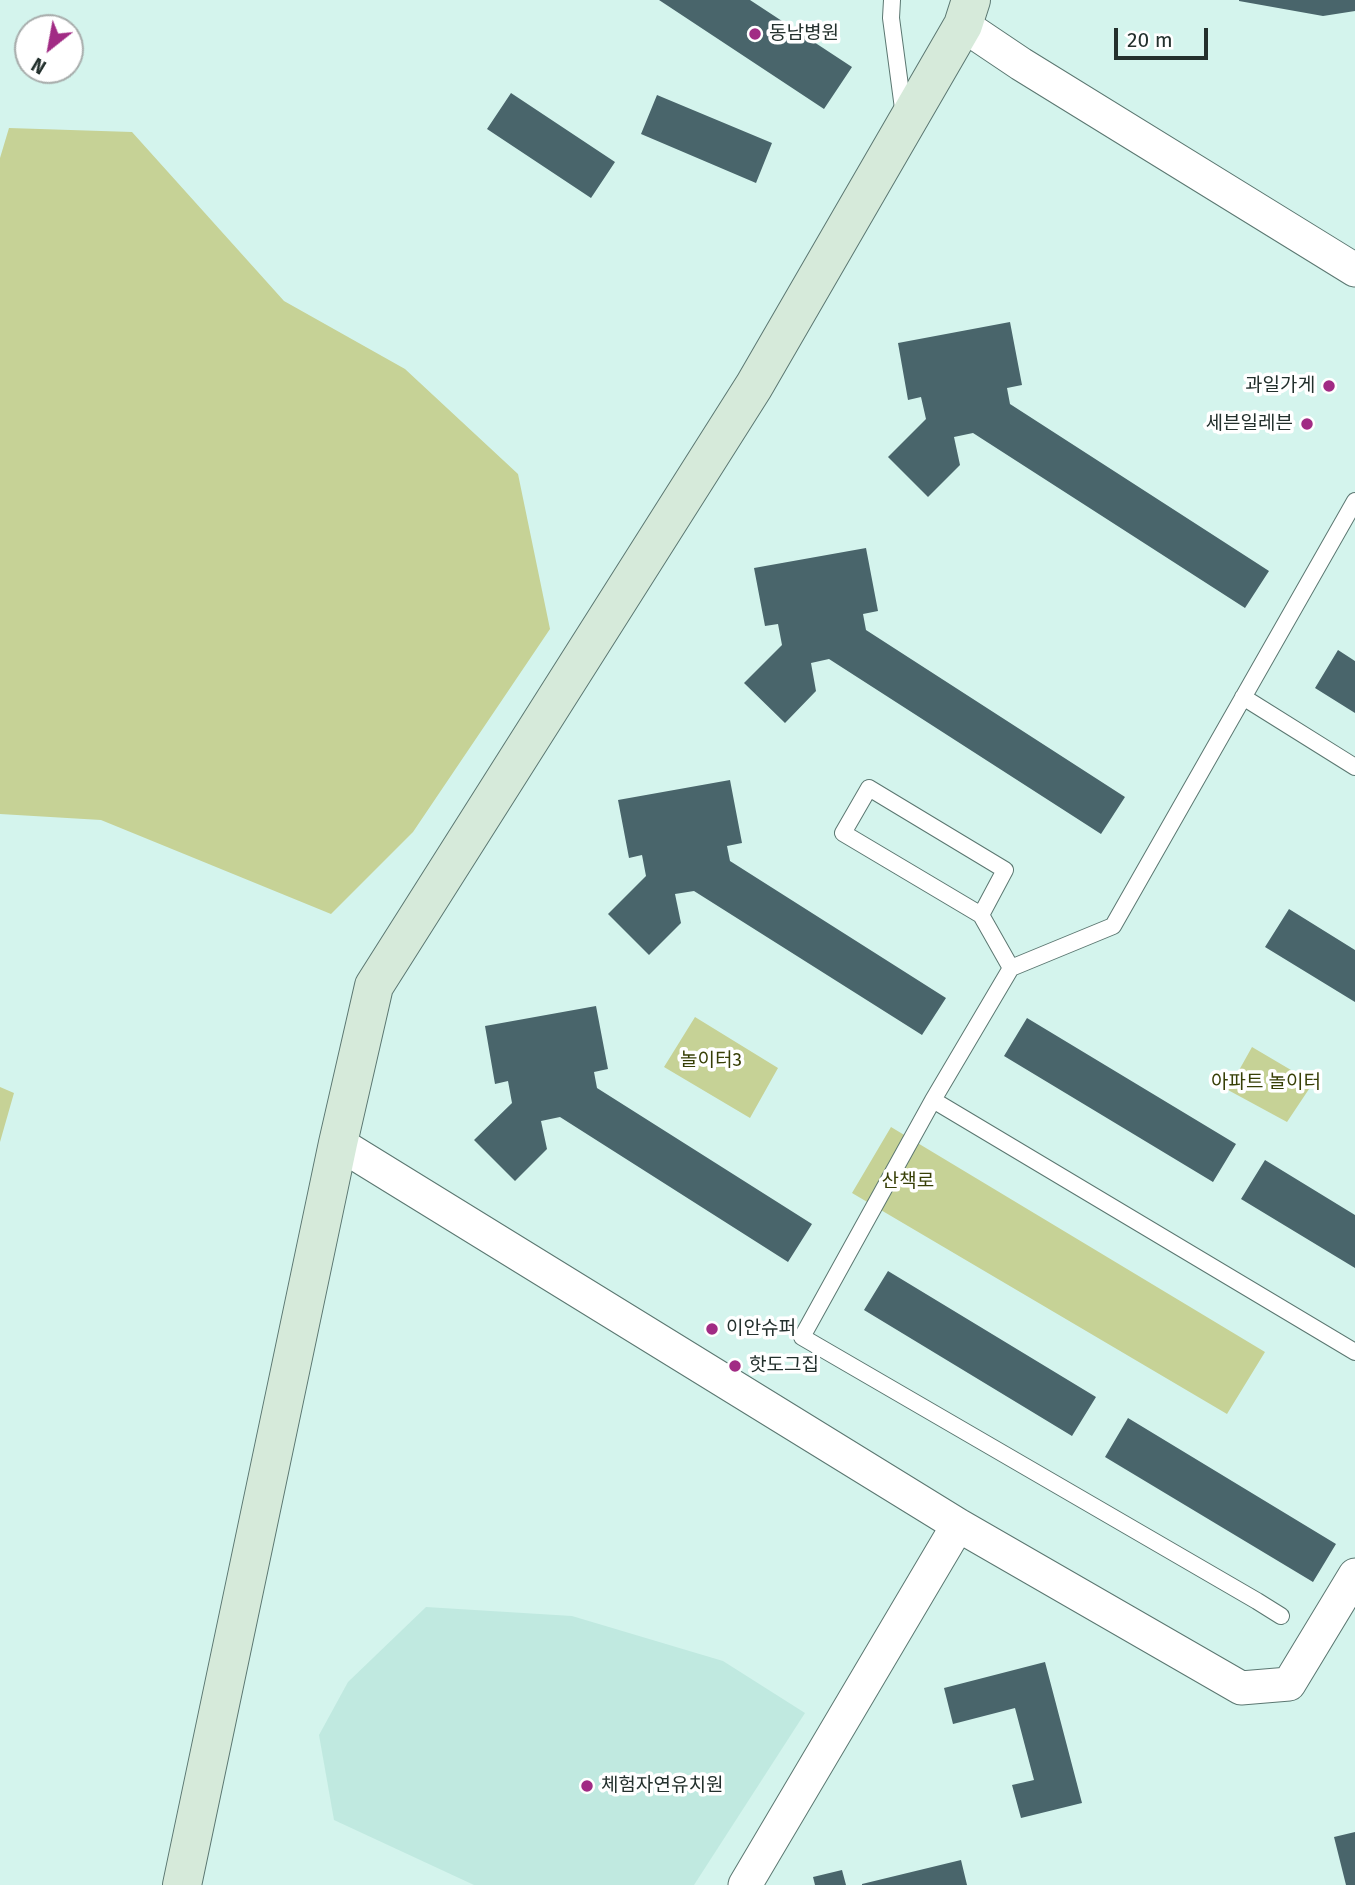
<!DOCTYPE html>
<meta charset="utf-8">
<style>
body{margin:0}
#map{position:relative;width:1355px;height:1885px;overflow:hidden;background:#d4f4ed;font-family:"Fira Sans",sans-serif}
canvas{display:block}
.north{position:absolute;left:14px;top:14px;width:70px;height:70px;box-sizing:border-box;background:#fff;border:2px solid #a7acab;border-radius:50%;rotate:211deg;font-size:19px;font-weight:700;line-height:28px;text-align:center;color:#23302d}
.north::after{content:'';display:block;margin:auto;width:24px;height:32px;background:#a12b84;clip-path:polygon(50% 0,100% 100%,50% 72%,0 100%)}
.scale{position:absolute;left:1114px;top:28px;width:94px;height:32px;box-sizing:border-box;border:4px solid #23302d;border-top:0;padding-left:9px;font-size:21px;line-height:24px;white-space:nowrap;color:#23302d;-webkit-text-stroke:5px #fff;paint-order:stroke}
</style>
<div id="map">
<canvas width="1355" height="1885"></canvas>
<div class="north">N</div>
<div class="scale">20 m</div>
</div>
<script>
const c = document.querySelector('canvas').getContext('2d');
c.lineJoin = 'round';
function paint(path, color) {
  c.fillStyle = color;
  c.fill(path, 'evenodd');
}
function strokePath(path, color, width, dash) {
  c.strokeStyle = color;
  c.lineWidth = width;
  c.lineCap = dash ? 'butt' : 'round';
  c.setLineDash(dash || []);
  c.stroke(path);
}
function write(font, color, halo, rows, align = 'center') {
  c.font = font + ' "Fira Sans","Noto Sans KR",sans-serif';
  c.lineWidth = 7;
  c.setLineDash([]);
  c.textBaseline = 'middle';
  c.strokeStyle = halo;
  c.fillStyle = color;
  for (const [text, x, y, turn = 0] of rows) {
    c.save();
    c.translate(x, y);
    c.rotate((+turn || 0) * Math.PI / 180);
    c.textAlign = isNaN(turn) ? turn : align;
    if (halo) c.strokeText(text, 0, 0);
    c.fillText(text, 0, 0);
    c.restore();
  }
}
paint(new Path2D(`
 M 426,1607 L 572,1616 L 723,1661 L 805,1713 L 694,1885 L 474,1885 L 334,1820 L 319,1735 L 348,1682 Z`), '#c0e9e0');
paint(new Path2D(`
 M 9,128 L 132,132 L 284,301 L 405,369 L 518,474 L 550,629 L 413,832 L 331,914 L 101,820 L 0,814 L 0,158 Z
 M 695,1017 L 778,1068 L 750,1118 L 664,1067 Z
 M 1252,1047 L 1313,1083 L 1287,1122 L 1228,1090 Z
 M 0,1087 L 14,1093 L 0,1142 Z
 M 891,1127 L 1265,1352 L 1227,1414 L 852,1193 Z`), '#c6d296');
paint(new Path2D(`
 M 659,0 L 750,0 L 852,67 L 824,109 Z
 M 1239,0 L 1355,0 L 1355,11 L 1323,16 L 1239,1 Z
 M 511,93 L 615,162 L 591,198 L 487,129 Z
 M 657,95 L 772,143 L 756,183 L 641,134 Z
 M 1010,322 L 1022,385 L 1007,388 L 1010,404 L 1269,571 L 1245,608 L 973,433 L 954,437 L 960,465 L 928,497 L 888,457 L 926,419 L 921,397 L 908,400 L 898,343 Z
 M 866,548 L 878,611 L 863,614 L 866,630 L 1125,797 L 1101,834 L 829,659 L 811,663 L 816,691 L 785,723 L 744,683 L 782,645 L 778,624 L 765,626 L 754,568 Z
 M 1338,650 L 1355,661 L 1355,713 L 1315,688 Z
 M 730,780 L 742,843 L 727,846 L 730,861 L 946,998 L 922,1035 L 694,891 L 675,894 L 681,923 L 649,955 L 608,914 L 646,876 L 642,855 L 629,858 L 618,800 Z
 M 1289,909 L 1355,950 L 1355,1002 L 1265,947 Z
 M 596,1006 L 608,1069 L 594,1072 L 597,1088 L 812,1224 L 788,1262 L 560,1117 L 541,1121 L 547,1149 L 515,1181 L 474,1140 L 512,1103 L 508,1081 L 495,1084 L 485,1026 Z
 M 1027,1018 L 1236,1144 L 1213,1182 L 1004,1056 Z
 M 1265,1160 L 1355,1215 L 1355,1268 L 1241,1199 Z
 M 888,1271 L 1096,1397 L 1072,1436 L 864,1310 Z
 M 1128,1418 L 1336,1544 L 1313,1582 L 1105,1457 Z
 M 1045,1662 L 1082,1803 L 1021,1818 L 1012,1785 L 1034,1780 L 1015,1708 L 953,1724 L 944,1688 Z
 M 1355,1832 L 1355,1885 L 1346,1885 L 1334,1837 Z
 M 961,1860 L 967,1885 L 862,1885 L 862,1884 Z
 M 842,1870 L 846,1885 L 815,1885 L 813,1877 Z`), '#49656b');
const lane = new Path2D(`
 M 892,0 L 891,18 L 904,116
 M 1243,697 L 1355,767
 M 981,915 L 1005,870 L 869,788 L 843,833 L 981,915 L 1011,968
 M 933,1100 L 1355,1352
 M 1281,1616 L 1257,1601 L 802,1337 L 933,1100 L 1011,968 L 1113,926 L 1355,501`);
const street = new Path2D(`
 M 963,25 L 1021,64 L 1355,270
 M 338,1143 L 958,1525 L 1241,1688 L 1289,1684 L 1355,1575
 M 745,1885 L 958,1525`);
const secondary = new Path2D(`
 M 182,1885 L 338,1143 L 374,986 L 754,386 L 963,25 L 971,0`);
strokePath(lane, '#5b7771', 18);
strokePath(street, '#5b7771', 35);
strokePath(secondary, '#5b7771', 40);
strokePath(lane, '#fff', 16);
strokePath(street, '#fff', 33);
strokePath(secondary, '#d6eada', 38);
for (const [x, y, r, color] of [
 [755,34,7,"#a12b84"],
 [1329,386,7,"#a12b84"],
 [1307,424,7,"#a12b84"],
 [712,1329,7,"#a12b84"],
 [735,1366,7,"#a12b84"],
 [587,1786,7,"#a12b84"]
]) {
  const dot = new Path2D();
  dot.arc(x, y, r, 0, 2 * Math.PI);
  c.fillStyle = color;
  c.fill(dot);
  strokePath(dot, '#fff', 2.5);
}
write('19px', '#23302d', '#fff', [
 ["동남병원",769,34],
 ["과일가게",1315,386,"right"],
 ["세븐일레븐",1293,424,"right"],
 ["이안슈퍼",726,1329],
 ["핫도그집",749,1366],
 ["체험자연유치원",601,1786]
], 'left');
write('19px', '#373f06', '#fff', [
 ["놀이터3",711,1061],
 ["아파트 놀이터",1266,1083],
 ["산책로",908,1182]
]);
</script>
